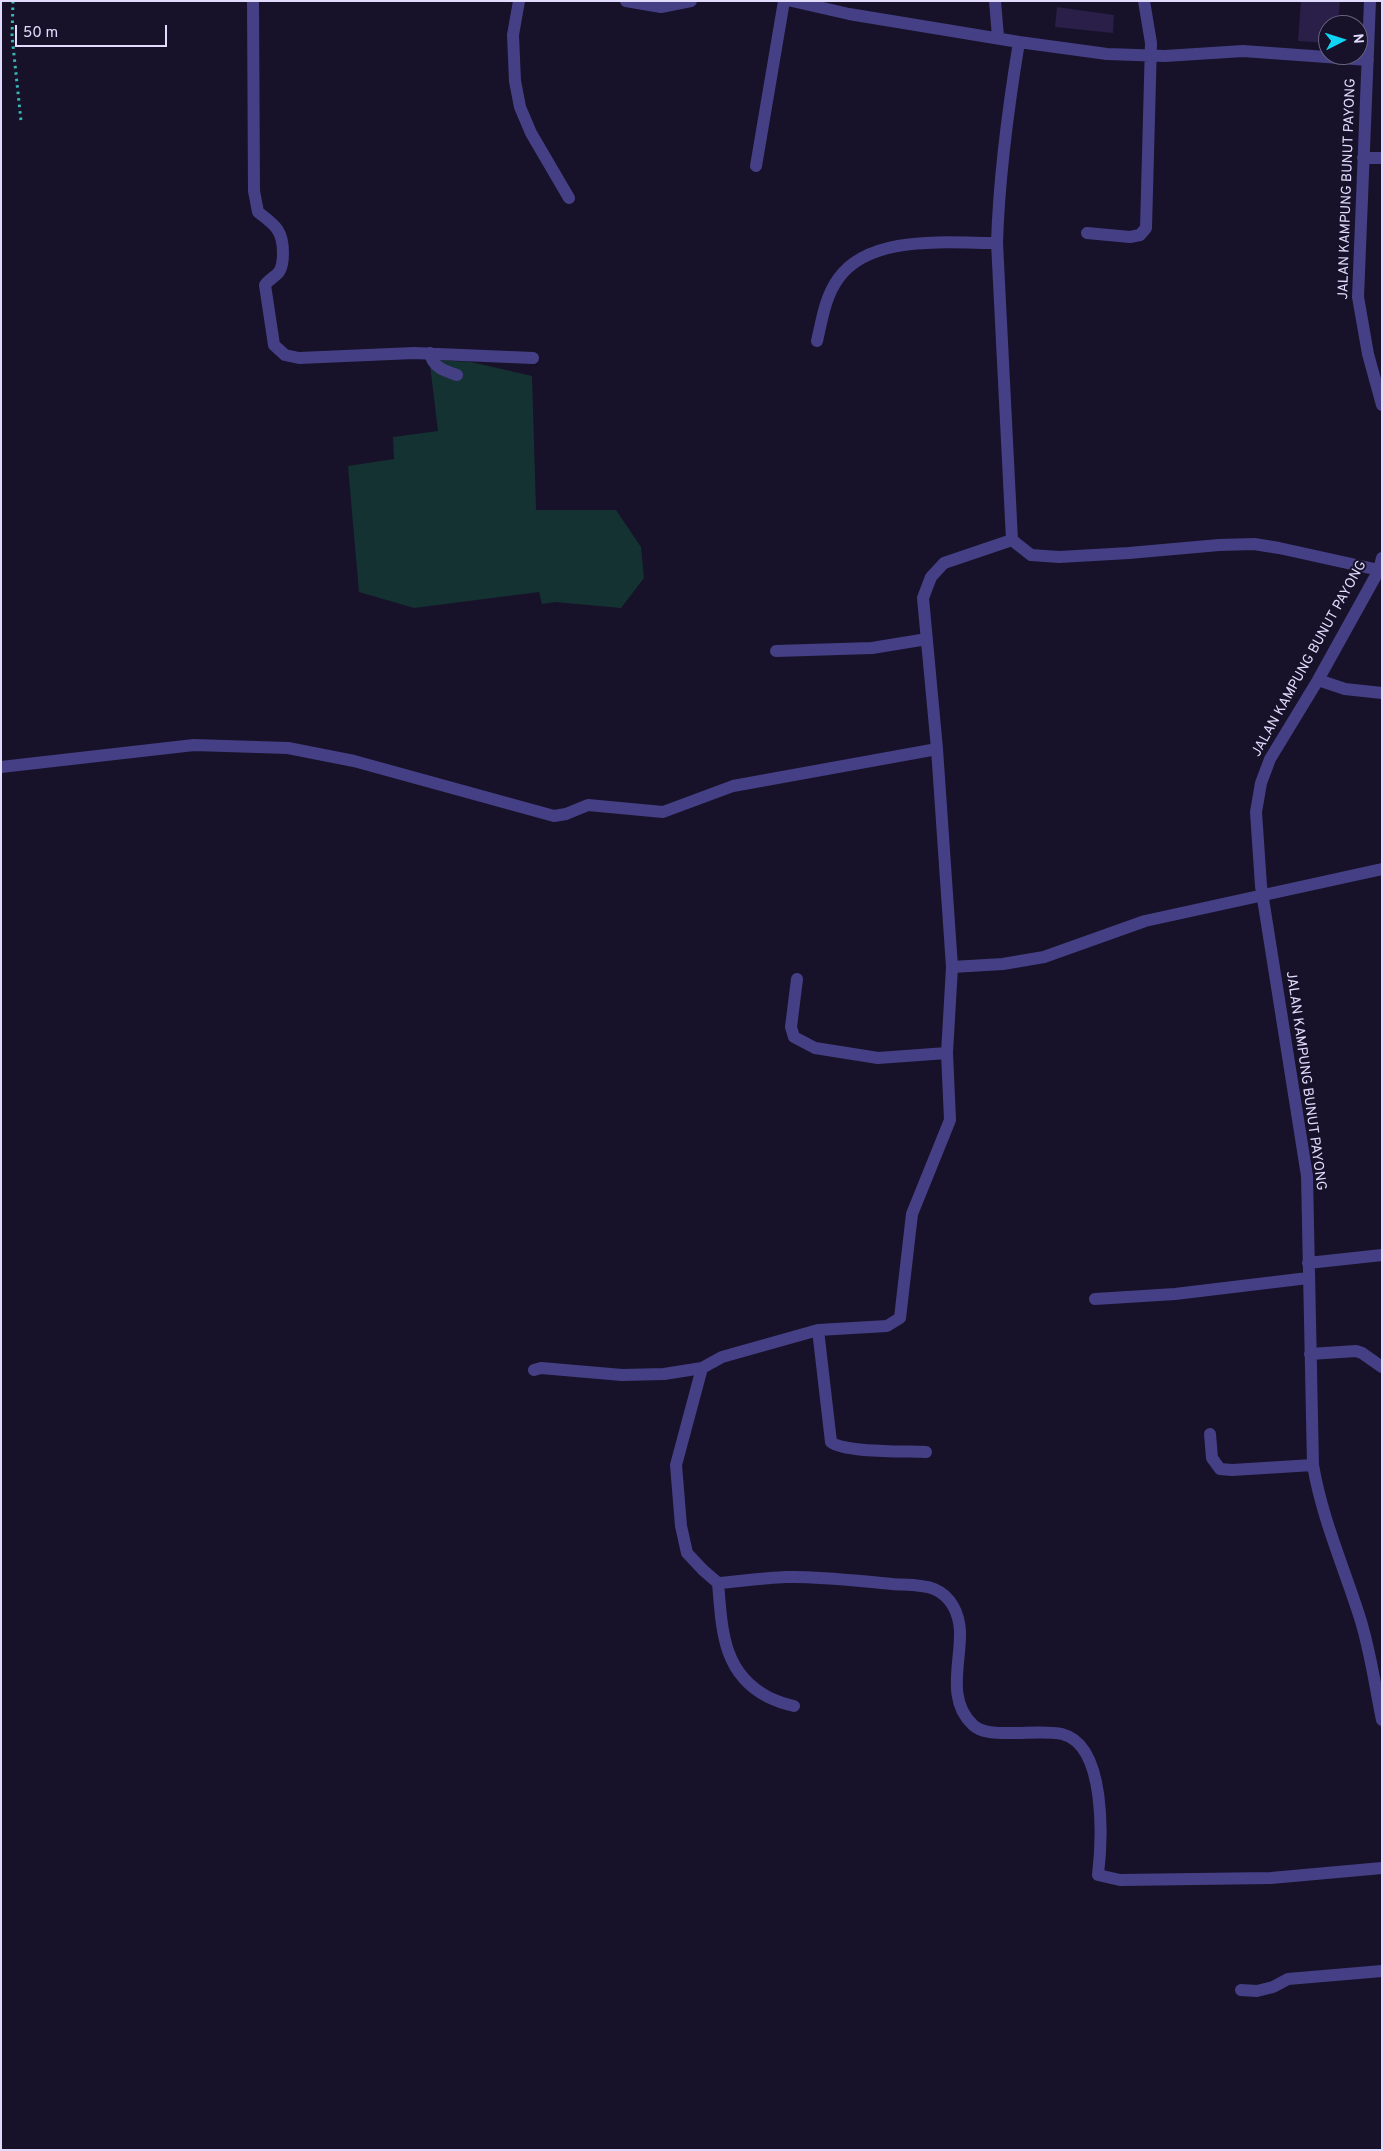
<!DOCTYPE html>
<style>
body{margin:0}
#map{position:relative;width:1383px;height:2151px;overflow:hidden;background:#171229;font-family:Overpass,sans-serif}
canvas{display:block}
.frame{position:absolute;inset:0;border:2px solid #e1dbfd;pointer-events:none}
.north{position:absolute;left:1318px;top:15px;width:50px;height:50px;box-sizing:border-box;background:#171229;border:1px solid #68627e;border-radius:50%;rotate:85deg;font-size:14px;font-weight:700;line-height:20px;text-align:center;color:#e1dbfd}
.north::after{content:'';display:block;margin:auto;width:18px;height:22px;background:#11d3f3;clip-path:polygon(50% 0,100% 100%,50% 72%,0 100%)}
.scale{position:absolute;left:15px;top:25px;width:152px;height:22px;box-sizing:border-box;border:2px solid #e1dbfd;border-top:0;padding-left:6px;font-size:15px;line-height:18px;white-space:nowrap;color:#e1dbfd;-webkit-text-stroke:4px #171229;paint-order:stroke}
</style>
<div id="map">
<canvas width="1383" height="2151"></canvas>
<div class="frame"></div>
<div class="north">N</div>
<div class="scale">50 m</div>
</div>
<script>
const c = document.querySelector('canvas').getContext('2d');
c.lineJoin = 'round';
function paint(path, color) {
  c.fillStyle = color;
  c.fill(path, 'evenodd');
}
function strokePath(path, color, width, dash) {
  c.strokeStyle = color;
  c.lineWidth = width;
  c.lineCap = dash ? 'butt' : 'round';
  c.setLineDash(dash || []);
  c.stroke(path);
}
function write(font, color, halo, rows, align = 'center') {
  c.font = font + ' Overpass,sans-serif';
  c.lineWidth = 4;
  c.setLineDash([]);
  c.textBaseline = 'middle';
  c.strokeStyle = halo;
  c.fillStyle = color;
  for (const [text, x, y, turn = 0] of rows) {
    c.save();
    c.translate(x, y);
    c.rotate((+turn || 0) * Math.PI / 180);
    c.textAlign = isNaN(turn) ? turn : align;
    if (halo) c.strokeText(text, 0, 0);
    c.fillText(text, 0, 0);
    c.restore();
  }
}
paint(new Path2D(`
 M 437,360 L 471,362 L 532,376 L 536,510 L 616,510 L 641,547 L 644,578 L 621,608 L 555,602 L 542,604 L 539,592 L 414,608 L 359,592 L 348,466 L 394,459 L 393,437 L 438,431 L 430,365 Z`), '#153232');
paint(new Path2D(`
 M 1301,1 L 1340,1 L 1338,25 L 1328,25 L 1328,43 L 1298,41 Z
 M 1057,7 L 1114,15 L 1113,33 L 1055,27 Z`), '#291f49');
strokePath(new Path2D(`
 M 13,1 L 12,36 L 21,121`), '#37b6b4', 3, [2.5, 4]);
strokePath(new Path2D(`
 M 253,1 L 254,191 L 258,212 C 275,225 283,230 283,253 C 283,259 283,266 279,272 C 275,277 269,279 265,285 L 274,345 L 285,355 L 299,358 L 414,353 L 533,358
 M 519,1 L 513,35 L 515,81 L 520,107 L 531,133 L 569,198
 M 626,1 L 661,7 L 691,1
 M 792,1 L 849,14 L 1019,42 L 1107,54 L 1165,56 L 1243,51 L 1368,60
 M 995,1 L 998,37
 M 1370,1 L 1358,297 L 1368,354 L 1382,405
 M 1019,42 C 1008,109 999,176 997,243 L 1012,540 L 944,563 L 931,577 L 923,598 L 937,749 L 952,967 L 947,1053 L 950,1120 L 912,1214 L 900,1318 L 887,1326 L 818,1330 L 722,1357 L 702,1368 L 676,1465 L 681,1526 L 687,1553 L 703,1570 L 718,1583 C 741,1581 764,1578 786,1577 C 821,1576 857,1581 892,1584 C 904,1585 922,1584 934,1589 C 951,1596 959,1613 960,1631 C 961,1663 946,1700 973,1725 C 982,1734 1001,1733 1013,1733 C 1027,1733 1049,1731 1062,1734 C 1107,1745 1102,1841 1098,1875 L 1120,1880 L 1271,1878 L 1382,1868
 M 1363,158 L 1382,158
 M 756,166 L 784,1
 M 1087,233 L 1130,237 L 1140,235 L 1146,228 L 1151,43 L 1144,1
 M 817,341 C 822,320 825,297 838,279 C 869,234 947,243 997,243
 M 430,353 C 432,367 445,371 457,375
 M 1012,540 L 1031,555 L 1059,557 L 1129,553 L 1219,545 L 1254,544 L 1279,548 L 1379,570
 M 1382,558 L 1379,570 L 1318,680 L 1270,759 L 1261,783 L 1256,812 L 1261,886 L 1307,1176 L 1313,1465 C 1322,1518 1343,1565 1359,1615 C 1370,1648 1375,1686 1382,1720
 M 776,651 L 872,648 L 927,639
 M 1318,680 L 1345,689 L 1382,693
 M 1,767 L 194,745 L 288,748 L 354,761 L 554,816 L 566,814 L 588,805 L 663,812 L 733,786 L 937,749
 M 952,967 L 1003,964 L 1044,957 L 1145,921 L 1382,869
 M 797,979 L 791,1027 L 794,1037 L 815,1048 L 878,1058 L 947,1053
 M 1308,1263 L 1382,1255
 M 1095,1299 L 1175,1294 L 1308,1278
 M 818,1330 L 831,1442 C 844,1453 906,1451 926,1452
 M 1310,1354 L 1356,1351 L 1362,1353 L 1382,1367
 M 534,1370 L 541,1368 L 622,1375 L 664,1374 L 702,1368
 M 1210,1434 L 1212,1458 L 1220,1469 L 1232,1470 L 1313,1465
 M 718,1583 C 722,1629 722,1673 768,1697 C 776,1701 785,1704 794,1706
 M 1241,1990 L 1257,1991 L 1273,1987 L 1288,1979 L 1382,1971`), '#453f85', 12);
write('14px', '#e1dbfd', '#171229', [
 ["JALAN KAMPUNG BUNUT PAYONG",1348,189,-88],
 ["JALAN KAMPUNG BUNUT PAYONG",1310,659,-61],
 ["JALAN KAMPUNG BUNUT PAYONG",1305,1081,82]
]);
</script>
